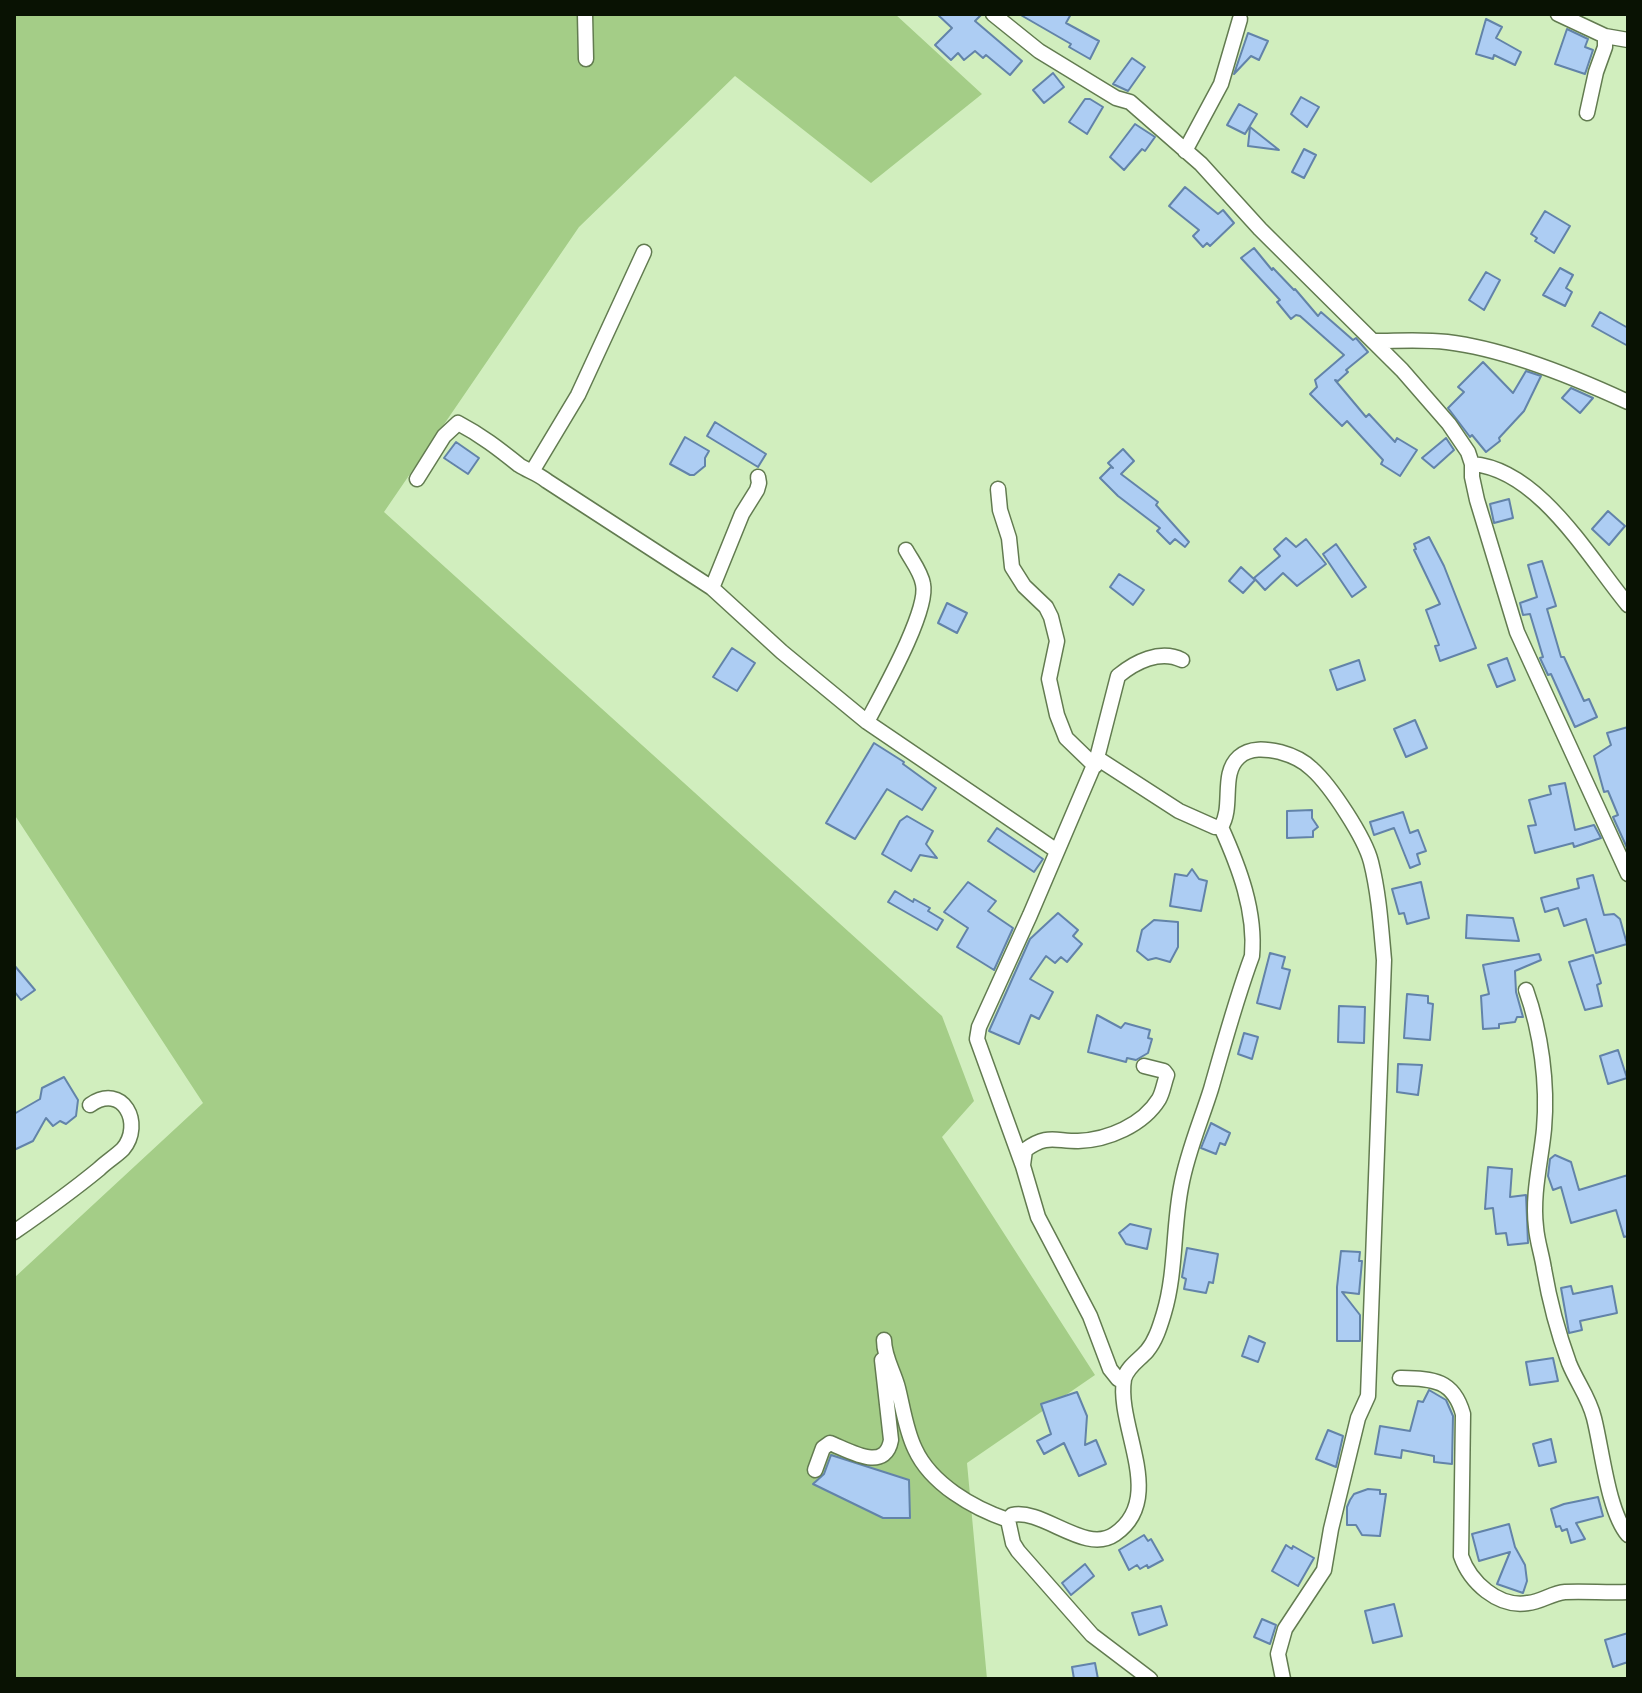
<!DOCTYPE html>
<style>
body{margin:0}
#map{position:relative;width:1642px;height:1693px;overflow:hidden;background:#d1eebe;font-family:"Fira Sans Condensed",sans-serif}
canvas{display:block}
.frame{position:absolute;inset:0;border:16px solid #091203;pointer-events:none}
</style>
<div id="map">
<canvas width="1642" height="1693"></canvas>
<div class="frame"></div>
</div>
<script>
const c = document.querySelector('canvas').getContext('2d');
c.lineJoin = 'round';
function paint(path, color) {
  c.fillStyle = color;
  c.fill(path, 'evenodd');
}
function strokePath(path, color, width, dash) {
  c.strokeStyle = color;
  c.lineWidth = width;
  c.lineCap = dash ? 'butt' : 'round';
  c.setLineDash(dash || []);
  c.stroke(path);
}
paint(new Path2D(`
 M 14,14 L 895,14 L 982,94 L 871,183 L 735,76 L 579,227 L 384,512 L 942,1016 L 974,1101 L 942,1137 L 1095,1375 L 967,1463 L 987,1679 L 14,1679 L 14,1278 L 203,1103 L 14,814 Z`), '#a4cd87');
const building = new Path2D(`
 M 937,14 L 982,14 L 975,21 L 1022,61 L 1010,75 L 986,55 L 983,58 L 975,51 L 964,60 L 958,53 L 951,60 L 935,45 L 952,28 Z
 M 1019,14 L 1071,14 L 1066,23 L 1099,41 L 1090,59 L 1069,47 L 1071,44 Z
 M 1486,19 L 1502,27 L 1496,38 L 1521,52 L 1515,65 L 1494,55 L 1493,59 L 1476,54 Z
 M 1567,29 L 1588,39 L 1585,47 L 1593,50 L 1585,74 L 1555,64 Z
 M 1248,33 L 1268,41 L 1259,60 L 1251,56 L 1234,74 Z
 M 1132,58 L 1145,67 L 1128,91 L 1113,84 Z
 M 1053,73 L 1064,87 L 1044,103 L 1033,90 Z
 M 1301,97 L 1319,107 L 1307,127 L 1291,114 Z
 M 1085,99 L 1090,99 L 1103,107 L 1087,134 L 1069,122 Z
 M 1239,104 L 1257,114 L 1245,134 L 1227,125 Z
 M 1135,124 L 1155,137 L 1145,151 L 1142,149 L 1124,170 L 1110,157 Z
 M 1250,127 L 1279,150 L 1248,146 Z
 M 1304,149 L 1316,155 L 1304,178 L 1292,172 Z
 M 1185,187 L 1218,214 L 1223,210 L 1234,223 L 1210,246 L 1207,243 L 1203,247 L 1193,236 L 1199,230 L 1169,206 Z
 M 1545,211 L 1570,226 L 1554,253 L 1535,241 L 1537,238 L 1531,234 Z
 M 1254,248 L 1272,270 L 1273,268 L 1294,290 L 1295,289 L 1318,316 L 1321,312 L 1353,340 L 1356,338 L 1368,352 L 1346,370 L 1348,372 L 1338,381 L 1335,380 L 1366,417 L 1369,414 L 1395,442 L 1397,438 L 1417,450 L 1400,476 L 1381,464 L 1383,460 L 1347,421 L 1342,426 L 1310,394 L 1317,387 L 1315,380 L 1344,355 L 1300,316 L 1296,315 L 1291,319 L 1277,302 L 1280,300 L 1241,258 Z
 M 1560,268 L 1573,275 L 1566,288 L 1572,292 L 1565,306 L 1543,295 Z
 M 1486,272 L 1500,280 L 1484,310 L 1469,300 Z
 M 1600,312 L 1628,328 L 1628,346 L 1592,326 Z
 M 1483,362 L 1513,393 L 1526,371 L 1541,376 L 1524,411 L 1499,438 L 1500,441 L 1486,452 L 1472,435 L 1470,437 L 1448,408 L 1464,392 L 1458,387 Z
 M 1571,388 L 1593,398 L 1580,413 L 1562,398 Z
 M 715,422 L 766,454 L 758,467 L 707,436 Z
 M 685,437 L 709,451 L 705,458 L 705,466 L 694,475 L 690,475 L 670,464 Z
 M 1446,438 L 1454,450 L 1434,468 L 1422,458 Z
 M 456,442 L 479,458 L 468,474 L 444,458 Z
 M 1123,449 L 1134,461 L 1121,474 L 1158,502 L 1156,505 L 1189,542 L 1185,547 L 1175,539 L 1170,544 L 1157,531 L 1160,528 L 1118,496 L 1100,478 L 1111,467 L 1113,468 L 1108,463 Z
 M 1509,499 L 1513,518 L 1494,523 L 1490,504 Z
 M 1608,511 L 1625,526 L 1609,545 L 1592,529 Z
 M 1429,537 L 1444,566 L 1476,648 L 1440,661 L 1435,646 L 1439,645 L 1426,610 L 1440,604 L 1414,550 L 1416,549 L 1414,544 Z
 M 1286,538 L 1296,547 L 1306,539 L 1326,564 L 1297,586 L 1283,573 L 1265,590 L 1254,578 L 1280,556 L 1274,549 Z
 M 1336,544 L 1366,587 L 1352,597 L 1323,554 Z
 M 1542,561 L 1556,606 L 1547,609 L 1561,657 L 1564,657 L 1584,701 L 1589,699 L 1597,717 L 1575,727 L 1551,674 L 1548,675 L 1540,658 L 1543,657 L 1530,614 L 1523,615 L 1520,603 L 1537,597 L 1528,565 Z
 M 1241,567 L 1255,580 L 1243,593 L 1229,581 Z
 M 1119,574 L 1144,590 L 1133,605 L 1110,587 Z
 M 947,603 L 967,613 L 957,633 L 938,623 Z
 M 732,648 L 755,663 L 737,691 L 713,677 Z
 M 1507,658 L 1515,680 L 1497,687 L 1488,665 Z
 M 1359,660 L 1365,680 L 1337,690 L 1330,670 Z
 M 1415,720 L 1427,748 L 1406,757 L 1394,729 Z
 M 1628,727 L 1628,850 L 1613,817 L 1618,815 L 1608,791 L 1604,792 L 1594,756 L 1611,745 L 1607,733 Z
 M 874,743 L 904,762 L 903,764 L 936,788 L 922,810 L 887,789 L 855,839 L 826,823 Z
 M 1565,783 L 1575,830 L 1594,825 L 1601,838 L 1574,847 L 1573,843 L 1535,853 L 1528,826 L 1536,825 L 1529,800 L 1551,794 L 1549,786 Z
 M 1312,810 L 1312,818 L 1318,827 L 1313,831 L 1313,837 L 1287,838 L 1287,811 Z
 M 1403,812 L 1410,833 L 1418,830 L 1426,851 L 1417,854 L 1420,864 L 1410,868 L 1394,828 L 1374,835 L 1370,822 Z
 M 907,816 L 933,831 L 926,844 L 937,858 L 920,855 L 911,871 L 882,854 L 900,821 Z
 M 997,828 L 1043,859 L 1034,872 L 988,841 Z
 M 1192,869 L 1199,879 L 1207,881 L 1201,911 L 1170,906 L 1175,874 L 1187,876 Z
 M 1593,875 L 1604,915 L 1614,914 L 1620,919 L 1627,944 L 1596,953 L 1586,919 L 1564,926 L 1558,908 L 1545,912 L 1541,898 L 1579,888 L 1577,879 Z
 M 968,882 L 996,901 L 988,911 L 1013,928 L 994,970 L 957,947 L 968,928 L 944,912 Z
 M 1421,882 L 1429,918 L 1407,924 L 1404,913 L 1399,914 L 1392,889 Z
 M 895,891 L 913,902 L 914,899 L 930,908 L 928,911 L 943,920 L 937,930 L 888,902 Z
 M 1058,913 L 1078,930 L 1073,936 L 1082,944 L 1067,962 L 1061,957 L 1055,963 L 1046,956 L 1030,979 L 1053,992 L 1039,1019 L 1031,1015 L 1019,1044 L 989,1031 L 1030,939 Z
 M 1467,915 L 1513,918 L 1519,941 L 1466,938 Z
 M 1154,920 L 1178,922 L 1178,947 L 1170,962 L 1156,958 L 1148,960 L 1137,951 L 1142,930 Z
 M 1270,953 L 1285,957 L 1282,968 L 1290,970 L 1280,1009 L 1257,1003 Z
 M 1539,954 L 1541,960 L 1515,971 L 1516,992 L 1523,1017 L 1517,1017 L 1515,1022 L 1499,1024 L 1499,1028 L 1483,1029 L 1481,996 L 1489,994 L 1483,965 Z
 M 1593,955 L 1601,983 L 1597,985 L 1602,1006 L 1585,1010 L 1569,962 Z
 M 14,965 L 35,990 L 21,1000 L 14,991 Z
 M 1407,994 L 1428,996 L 1428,1003 L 1433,1004 L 1430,1040 L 1404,1038 Z
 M 1339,1006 L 1365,1007 L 1364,1043 L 1338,1042 Z
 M 1097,1015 L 1121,1028 L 1125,1023 L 1150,1030 L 1148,1038 L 1152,1039 L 1148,1053 L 1136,1060 L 1127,1058 L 1126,1062 L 1088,1052 Z
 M 1244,1033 L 1258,1037 L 1252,1059 L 1238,1054 Z
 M 1618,1050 L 1627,1078 L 1608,1084 L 1600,1056 Z
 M 1398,1064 L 1422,1065 L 1418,1095 L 1397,1092 Z
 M 64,1077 L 78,1100 L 76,1116 L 66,1124 L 60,1121 L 53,1126 L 46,1118 L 33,1141 L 14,1150 L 14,1114 L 40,1099 L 42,1088 Z
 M 1211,1123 L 1230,1133 L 1225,1145 L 1220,1143 L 1216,1154 L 1201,1148 Z
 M 1555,1155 L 1571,1162 L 1579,1190 L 1628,1175 L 1628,1236 L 1624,1237 L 1616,1210 L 1571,1223 L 1561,1187 L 1553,1190 L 1548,1176 L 1550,1159 Z
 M 1488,1167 L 1512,1169 L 1510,1197 L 1526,1195 L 1528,1243 L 1508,1245 L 1506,1233 L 1496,1234 L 1493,1208 L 1485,1209 Z
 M 1130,1224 L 1151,1229 L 1147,1249 L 1126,1244 L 1119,1233 Z
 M 1187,1248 L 1218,1254 L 1213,1283 L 1209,1282 L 1206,1293 L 1184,1289 L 1186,1279 L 1182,1277 Z
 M 1341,1251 L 1360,1252 L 1359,1261 L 1362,1261 L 1359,1294 L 1342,1292 L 1360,1315 L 1360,1341 L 1337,1341 L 1337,1287 Z
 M 1571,1286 L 1573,1294 L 1612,1286 L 1617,1313 L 1580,1321 L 1582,1330 L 1569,1333 L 1561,1288 Z
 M 1249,1336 L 1265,1343 L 1258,1362 L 1242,1356 Z
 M 1553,1358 L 1558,1381 L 1530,1385 L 1526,1362 Z
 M 1429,1390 L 1446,1400 L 1453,1416 L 1452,1464 L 1434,1462 L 1434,1456 L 1402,1450 L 1401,1458 L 1375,1454 L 1380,1426 L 1410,1431 L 1418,1401 L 1423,1402 Z
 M 1077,1392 L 1087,1416 L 1085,1445 L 1096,1440 L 1106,1464 L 1079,1476 L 1064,1443 L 1044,1454 L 1037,1441 L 1051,1434 L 1041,1404 Z
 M 1328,1430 L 1343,1436 L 1336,1467 L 1316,1459 Z
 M 1551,1439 L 1556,1462 L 1539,1466 L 1533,1444 Z
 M 831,1455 L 909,1480 L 910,1518 L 883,1518 L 813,1484 L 824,1474 Z
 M 1368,1489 L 1380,1490 L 1380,1494 L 1386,1494 L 1380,1536 L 1362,1535 L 1356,1525 L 1347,1525 L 1347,1507 L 1350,1500 L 1354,1494 Z
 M 1598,1497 L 1603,1516 L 1576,1523 L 1585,1539 L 1571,1543 L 1567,1529 L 1562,1531 L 1560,1526 L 1556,1527 L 1551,1509 L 1564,1504 Z
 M 1509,1524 L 1515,1547 L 1525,1565 L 1527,1581 L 1523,1593 L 1497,1584 L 1510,1552 L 1479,1561 L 1472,1534 Z
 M 1144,1535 L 1148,1541 L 1151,1539 L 1163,1560 L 1148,1568 L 1147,1565 L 1140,1569 L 1137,1565 L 1129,1570 L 1119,1550 Z
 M 1286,1545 L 1292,1549 L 1293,1546 L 1314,1558 L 1298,1586 L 1272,1571 Z
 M 1085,1564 L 1094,1576 L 1071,1595 L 1062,1583 Z
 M 1394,1604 L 1402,1636 L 1373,1643 L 1365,1611 Z
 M 1161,1606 L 1167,1625 L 1139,1635 L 1132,1613 Z
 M 1262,1619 L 1276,1625 L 1270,1644 L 1254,1637 Z
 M 1628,1633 L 1628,1662 L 1613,1667 L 1605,1640 Z
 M 1095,1663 L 1098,1679 L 1074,1679 L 1072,1667 Z`);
paint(building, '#adcdf3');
strokePath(building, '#6283a9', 2);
const street = new Path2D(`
 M 585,14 L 586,59
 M 993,14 L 1039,51 L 1116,98 L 1130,102 L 1201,164 L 1260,229 L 1402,370 L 1449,424 L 1468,452 L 1472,464 C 1539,469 1589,558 1628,605
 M 1558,14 L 1605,36 L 1628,40
 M 1587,113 L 1596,72 L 1605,47 L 1605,36
 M 1185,151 L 1221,84 L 1240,19
 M 1373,341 C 1397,341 1423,339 1447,342 C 1506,349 1574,377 1628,402
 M 1472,464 L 1472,477 L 1477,500 L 1517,632 L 1628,874
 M 533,470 L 578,395 L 644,252
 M 417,479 L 444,436 L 458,423 C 481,435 499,449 519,465 C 528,471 537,473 547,481 L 712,588 L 782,652 L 867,722 L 1057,851
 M 998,489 L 1000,510 L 1009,538 L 1012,567 L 1024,586 L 1046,607 L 1051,617 L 1057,641 L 1049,679 L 1057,715 L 1066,738 L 1095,766
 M 712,588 L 742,514 L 757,490 L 759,483 L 758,477
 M 867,722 C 881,695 929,611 923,584 C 921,572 912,561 906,550
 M 1097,758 L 1118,676 C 1135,662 1160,649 1182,660
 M 1526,990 C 1541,1032 1548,1084 1544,1129 C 1541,1161 1532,1194 1536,1227 C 1537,1241 1542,1255 1544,1269 C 1550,1304 1557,1330 1569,1363 C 1577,1383 1589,1397 1594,1418 C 1602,1449 1608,1512 1628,1535
 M 1023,1165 L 1025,1150 C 1047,1134 1054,1141 1078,1141 C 1108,1140 1143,1125 1159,1099 C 1163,1092 1164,1083 1167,1075 L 1164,1071 L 1144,1066
 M 14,1232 C 43,1212 71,1192 99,1169 C 106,1162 116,1156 123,1149 C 144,1124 123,1082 90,1105
 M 884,1340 C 884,1357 894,1372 898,1388 C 903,1408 906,1431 915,1449 C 931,1484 973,1508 1008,1520
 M 1400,1378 C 1433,1379 1453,1379 1463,1414 L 1461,1556 C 1470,1582 1498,1608 1528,1603 C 1541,1602 1552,1593 1565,1592 C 1586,1591 1607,1593 1628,1592
 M 1124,1381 L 1118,1379 L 1110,1369 L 1090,1316 L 1038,1217 L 1023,1166 L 977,1039 L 979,1027 L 1030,915 L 1097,758 L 1179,811 L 1215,827 L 1221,827 C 1234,806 1220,774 1239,757 C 1250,747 1266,749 1280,752 C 1291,755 1304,761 1312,769 C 1331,786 1365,838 1371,862 C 1379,894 1381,927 1384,960 L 1368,1396 L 1358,1418 L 1331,1529 L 1324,1570 L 1285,1629 L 1278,1654 L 1283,1679
 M 815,1470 L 823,1448 L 830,1443 C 850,1451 885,1473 891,1440 L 882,1360
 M 1150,1679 L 1092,1635 L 1018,1551 L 1013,1543 L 1008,1520 L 1012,1515 C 1043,1508 1085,1555 1115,1534 C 1167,1498 1116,1427 1124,1379 C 1127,1367 1139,1360 1147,1351 C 1156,1340 1160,1326 1164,1313 C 1176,1273 1173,1228 1181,1187 C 1187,1153 1201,1121 1211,1089 C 1224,1044 1236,999 1252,956 C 1256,911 1239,867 1221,827`);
strokePath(street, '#627b50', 17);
strokePath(street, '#fff', 14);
</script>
